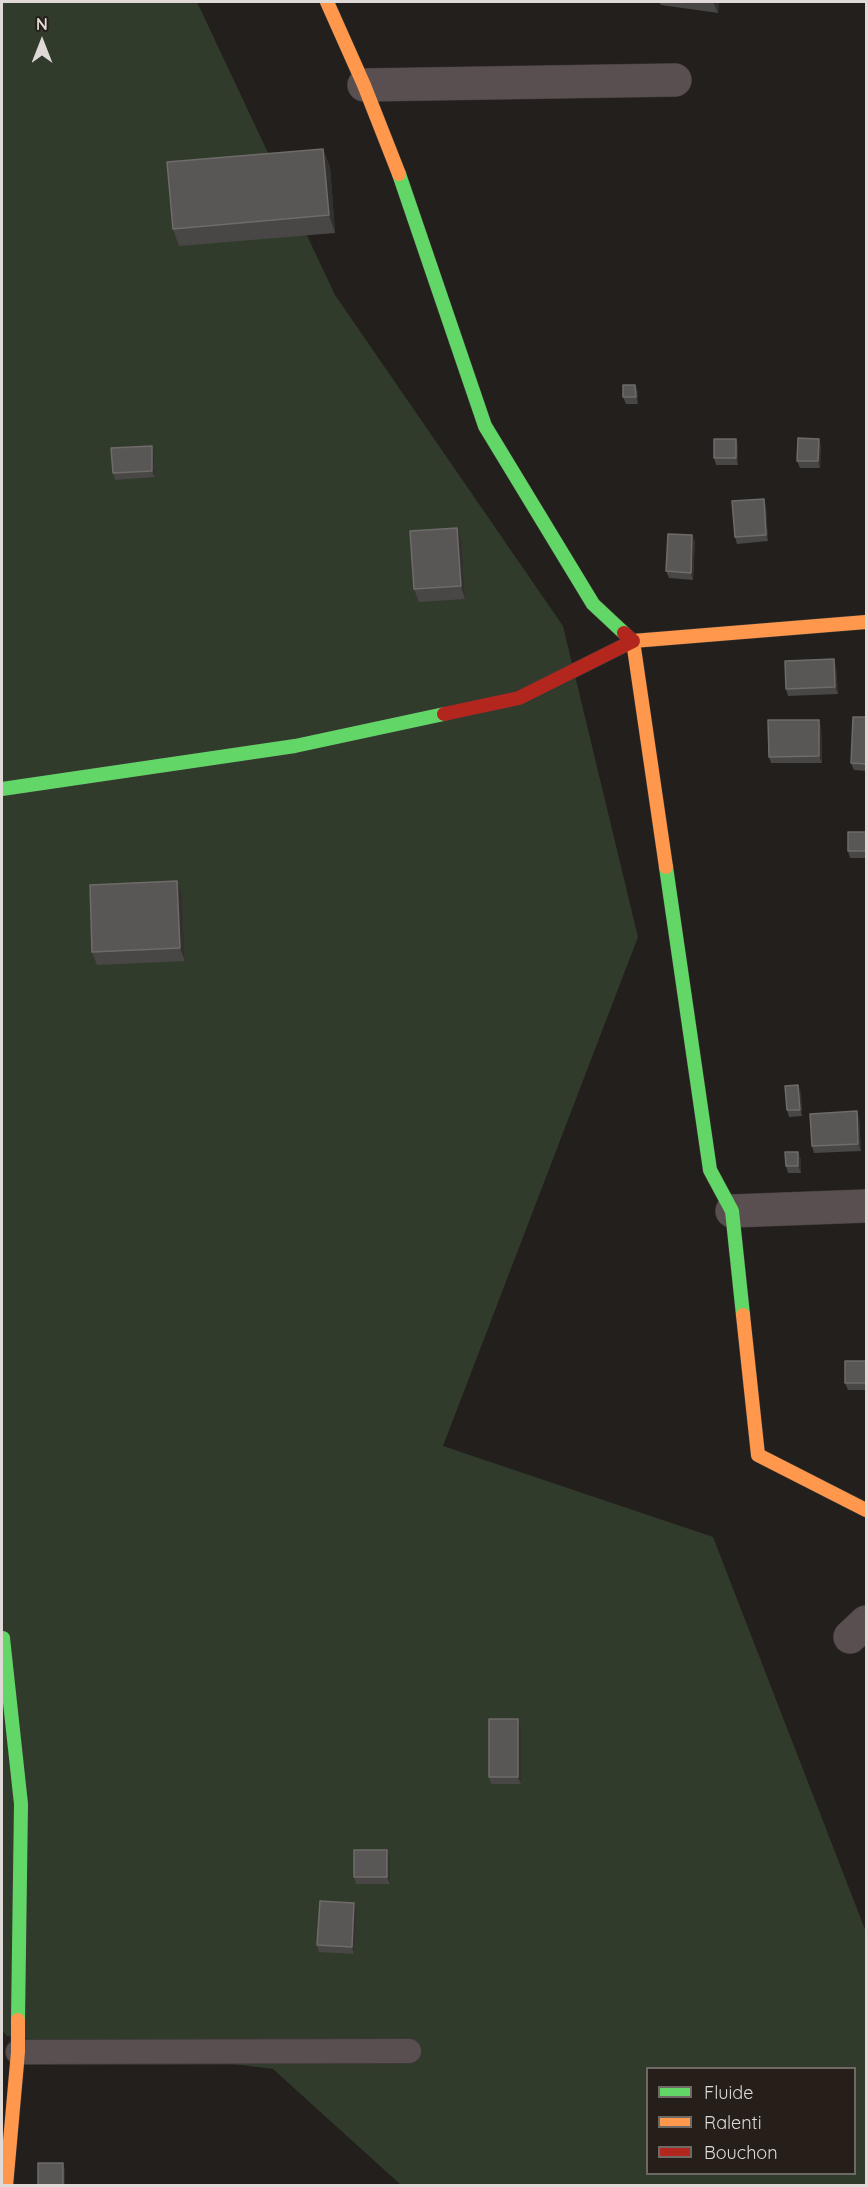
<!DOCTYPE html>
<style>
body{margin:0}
#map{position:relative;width:868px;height:2187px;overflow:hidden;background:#221f1c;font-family:Quicksand,sans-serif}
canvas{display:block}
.frame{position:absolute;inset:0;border:3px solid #dfdad7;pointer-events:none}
.legend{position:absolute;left:646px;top:2067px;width:210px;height:108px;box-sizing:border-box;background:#251e19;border:2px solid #6f6965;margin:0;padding:8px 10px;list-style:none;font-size:18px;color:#dfdad7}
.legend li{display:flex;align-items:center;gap:12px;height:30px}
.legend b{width:30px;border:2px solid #6f6965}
.north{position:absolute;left:12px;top:12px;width:60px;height:60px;-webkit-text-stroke:4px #251e19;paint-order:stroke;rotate:0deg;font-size:16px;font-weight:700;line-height:24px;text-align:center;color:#dfdad7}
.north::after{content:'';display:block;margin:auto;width:21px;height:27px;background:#dfdad7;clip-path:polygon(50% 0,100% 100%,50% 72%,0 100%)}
</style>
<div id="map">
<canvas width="868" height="2187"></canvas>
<div class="frame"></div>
<ul class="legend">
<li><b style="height:8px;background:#63d668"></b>Fluide</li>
<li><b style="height:8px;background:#ff974d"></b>Ralenti</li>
<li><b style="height:8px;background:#b3261e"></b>Bouchon</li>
</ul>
<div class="north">N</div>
</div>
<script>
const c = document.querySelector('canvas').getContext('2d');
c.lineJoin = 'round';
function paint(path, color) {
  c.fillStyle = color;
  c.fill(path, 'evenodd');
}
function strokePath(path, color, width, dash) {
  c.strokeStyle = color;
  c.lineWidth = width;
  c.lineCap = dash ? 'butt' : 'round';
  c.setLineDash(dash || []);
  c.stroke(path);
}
paint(new Path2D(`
 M 2,2 L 197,2 L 335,295 L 563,626 L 638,937 L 443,1446 L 713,1537 L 866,1932 L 866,2185 L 401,2185 L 273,2069 L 7,2036 L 2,2030 ZM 648,2068 L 854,2068 L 854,2174 L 648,2174 Z`), '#313b2c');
const lane = new Path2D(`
 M 18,2052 L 409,2051`);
const street = new Path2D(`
 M 364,85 L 675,80
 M 732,1211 L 866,1206
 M 850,1637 L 866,1622`);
const fast = new Path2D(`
 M 399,174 L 485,426 L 593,604 L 624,633
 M 2,789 L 295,746 L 444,714
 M 666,867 L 710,1170 L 732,1211 L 743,1315
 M 3,1638 L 21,1804 L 18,2020`);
const slow = new Path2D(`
 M 327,2 L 364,85 L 399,174
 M 666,867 L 633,641 L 866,622
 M 743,1315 L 758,1455 L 866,1510
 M 6,2186 L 18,2052 L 18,2020`);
const jam = new Path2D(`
 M 444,714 L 519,698 L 633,641 L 624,633`);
strokePath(lane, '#3c3937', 26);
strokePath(street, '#3c3937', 34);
strokePath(fast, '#3c3937', 15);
strokePath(slow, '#3c3937', 15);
strokePath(jam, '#3c3937', 15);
strokePath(lane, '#594f50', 24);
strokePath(street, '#594f50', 33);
strokePath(fast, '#63d668', 14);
strokePath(slow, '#ff974d', 14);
strokePath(jam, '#b3261e', 14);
paint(new Path2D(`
 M 659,2 L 719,2 L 718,13 L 661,5 Z
 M 323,149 L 330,167 L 335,233 L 179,246 L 173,229 Z
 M 635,385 L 638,392 L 638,404 L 626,404 L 623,397 Z
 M 736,439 L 738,446 L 738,465 L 716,465 L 714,458 Z
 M 821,446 L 820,468 L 800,468 L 797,461 Z
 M 154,453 L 155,477 L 115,480 L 113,473 Z
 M 766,506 L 768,541 L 737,544 L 735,537 Z
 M 457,528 L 462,541 L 465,599 L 419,602 L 414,589 Z
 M 695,541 L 693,580 L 669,578 L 666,571 Z
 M 836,666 L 838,694 L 788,696 L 786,689 Z
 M 867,717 L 867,771 L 854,770 L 851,763 Z
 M 819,720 L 821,727 L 822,763 L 771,763 L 769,757 Z
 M 867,832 L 867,858 L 850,858 L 848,851 Z
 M 177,881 L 182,894 L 185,961 L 97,965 L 92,952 Z
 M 801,1092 L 802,1116 L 789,1117 L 787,1110 Z
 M 857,1111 L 859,1118 L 861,1151 L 814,1153 L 812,1146 Z
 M 801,1159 L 801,1173 L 788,1173 L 786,1166 Z
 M 867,1361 L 867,1390 L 848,1390 L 845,1383 Z
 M 518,1719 L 521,1726 L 521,1784 L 491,1784 L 489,1777 Z
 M 390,1857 L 390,1884 L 356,1884 L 354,1877 Z
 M 357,1910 L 354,1954 L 319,1952 L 317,1945 Z`), '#494745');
paint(new Path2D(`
 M 713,2 L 719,2 L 718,13 Z
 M 323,149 L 330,167 L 335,233 L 329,215 Z
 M 635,385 L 638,392 L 638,404 L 636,397 Z
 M 736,439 L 738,446 L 738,465 L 736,458 Z
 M 819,439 L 821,446 L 820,468 L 818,461 Z
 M 152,446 L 154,453 L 155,477 L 152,471 Z
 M 764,499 L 766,506 L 768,541 L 766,535 Z
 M 457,528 L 462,541 L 465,599 L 461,586 Z
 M 692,535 L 695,541 L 693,580 L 691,573 Z
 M 834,659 L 836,666 L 838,694 L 835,687 Z
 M 819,720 L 821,727 L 822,763 L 819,756 Z
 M 177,881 L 182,894 L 185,961 L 180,948 Z
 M 798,1085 L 801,1092 L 802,1116 L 800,1110 Z
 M 857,1111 L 859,1118 L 861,1151 L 858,1144 Z
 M 798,1152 L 801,1159 L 801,1173 L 798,1166 Z
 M 518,1719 L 521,1726 L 521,1784 L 518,1777 Z
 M 387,1850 L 390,1857 L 390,1884 L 387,1877 Z
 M 354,1903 L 357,1910 L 354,1954 L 352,1947 Z
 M 63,2163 L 65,2170 L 65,2186 L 63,2186 Z`), '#33302e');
const building = new Path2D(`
 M 323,149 L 329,215 L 173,229 L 167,162 Z
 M 623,385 L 635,385 L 636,397 L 623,397 Z
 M 798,438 L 819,439 L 818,461 L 797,461 Z
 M 714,439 L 736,439 L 736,458 L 714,458 Z
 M 152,446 L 152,471 L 113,473 L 111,448 Z
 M 764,499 L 766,535 L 735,537 L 732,501 Z
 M 457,528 L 461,586 L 414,589 L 410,531 Z
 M 668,534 L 692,535 L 691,573 L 666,571 Z
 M 834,659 L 835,687 L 786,689 L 785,661 Z
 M 853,717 L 867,717 L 867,764 L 851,763 Z
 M 768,720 L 819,720 L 819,756 L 769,757 Z
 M 848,832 L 867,832 L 867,851 L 848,851 Z
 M 177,881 L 180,948 L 92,952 L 90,885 Z
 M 798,1085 L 800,1110 L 787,1110 L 785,1086 Z
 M 857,1111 L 858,1144 L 812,1146 L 810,1114 Z
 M 785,1152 L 798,1152 L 798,1166 L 786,1166 Z
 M 845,1361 L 867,1361 L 867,1383 L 845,1383 Z
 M 489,1719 L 518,1719 L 518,1777 L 489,1777 Z
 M 354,1850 L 387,1850 L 387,1877 L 354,1877 Z
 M 320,1901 L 354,1903 L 352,1947 L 317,1945 Z
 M 38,2163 L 63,2163 L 63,2186 L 38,2186 Z`);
paint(building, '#595755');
strokePath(building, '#6e6b69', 1.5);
</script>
